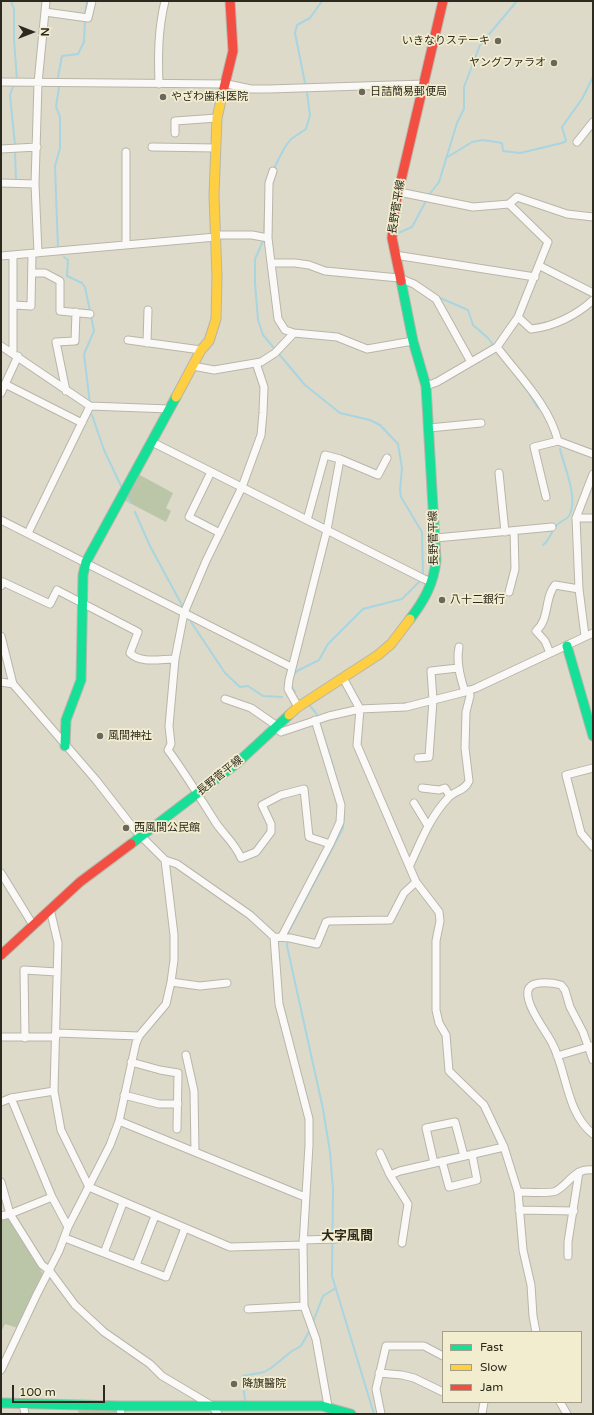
<!DOCTYPE html>
<meta charset="utf-8">
<style>
body{margin:0}
#map{position:relative;width:594px;height:1415px;overflow:hidden;background:#dddaca;font-family:"Varela Round",sans-serif}
canvas{display:block}
.frame{position:absolute;inset:0;border:2px solid #2c2a1e;pointer-events:none}
.legend{position:absolute;left:442px;top:1331px;width:140px;height:72px;box-sizing:border-box;background:#f3edcf;border:1px solid #a39f88;margin:0;padding:5px 7px;list-style:none;font-size:12px;color:#2c2a1e}
.legend li{display:flex;align-items:center;gap:8px;height:20px}
.legend b{width:20px;border:1px solid #a39f88}
.north{position:absolute;left:12px;top:12px;width:40px;height:40px;-webkit-text-stroke:3px #f3edcf;paint-order:stroke;rotate:90deg;font-size:11px;font-weight:700;line-height:16px;text-align:center;color:#2c2a1e}
.north::after{content:'';display:block;margin:auto;width:14px;height:18px;background:#2c2a1e;clip-path:polygon(50% 0,100% 100%,50% 72%,0 100%)}
.scale{position:absolute;left:12px;top:1385px;width:93px;height:18px;box-sizing:border-box;border:2px solid #2c2a1e;border-top:0;padding-left:5px;font-size:12px;line-height:14px;white-space:nowrap;color:#2c2a1e;-webkit-text-stroke:3px #f3edcf;paint-order:stroke}
</style>
<div id="map">
<canvas width="594" height="1415"></canvas>
<div class="frame"></div>
<ul class="legend">
<li><b style="height:5px;background:#16e098"></b>Fast</li>
<li><b style="height:5px;background:#ffcf43"></b>Slow</li>
<li><b style="height:5px;background:#f24e42"></b>Jam</li>
</ul>
<div class="north">N</div>
<div class="scale">100 m</div>
</div>
<script>
const c = document.querySelector('canvas').getContext('2d');
c.lineJoin = 'round';
function paint(path, color) {
  c.fillStyle = color;
  c.fill(path, 'evenodd');
}
function strokePath(path, color, width, dash) {
  c.strokeStyle = color;
  c.lineWidth = width;
  c.lineCap = dash ? 'butt' : 'round';
  c.setLineDash(dash || []);
  c.stroke(path);
}
function write(font, color, halo, rows, align = 'center') {
  c.font = font + ' "Varela Round","Noto Sans JP",sans-serif';
  c.lineWidth = 3.5;
  c.setLineDash([]);
  c.textBaseline = 'middle';
  c.strokeStyle = halo;
  c.fillStyle = color;
  for (const [text, x, y, turn = 0] of rows) {
    c.save();
    c.translate(x, y);
    c.rotate((+turn || 0) * Math.PI / 180);
    c.textAlign = isNaN(turn) ? turn : align;
    if (halo) c.strokeText(text, 0, 0);
    c.fillText(text, 0, 0);
    c.restore();
  }
}
paint(new Path2D(`
 M 138,474 L 173,493 L 166,508 L 171,511 L 166,522 L 124,500 Z
 M 10,1217 L 43,1274 L 18,1328 L 5,1324 L 1,1332 L 1,1219 Z
 M 78,1410 L 116,1410 L 116,1414 L 79,1414 Z`), '#bbc6a8');
strokePath(new Path2D(`
 M 11,1 L 14,9 L 14,39 L 17,80
 M 85,16 L 87,1
 M 58,77 L 62,56 L 78,54 L 84,42 L 85,20
 M 305,83 L 295,33 L 297,25 L 310,18 L 322,1
 M 13,87 L 10,95 L 15,145
 M 15,152 L 16,181
 M 446,158 L 472,142 L 483,140 L 502,143 L 503,151 L 520,153 L 562,143 L 566,141 L 562,127 L 582,99 L 593,77
 M 273,170 L 285,147 L 291,139 L 306,129 L 310,115 L 307,93
 M 429,195 L 439,182 L 457,123 L 464,109 L 464,87 L 480,45 L 517,1
 M 264,231 L 265,211
 M 396,234 L 412,227 L 427,199
 M 263,241 L 255,259 L 255,283 L 258,320 L 263,335 L 305,385 L 340,413 L 370,420 L 380,425 L 398,444 L 402,468 L 400,490 L 401,497 L 422,532 L 423,576
 M 58,249 L 55,166 L 60,148 L 60,117 L 56,107 L 59,87
 M 64,257 L 68,260 L 67,276 L 82,283 L 85,287 L 90,311 L 94,331 L 84,354 L 90,404
 M 438,297 L 468,310 L 473,325 L 488,338 L 494,346
 M 507,364 L 529,393 L 538,408
 M 92,415 L 104,450 L 122,488
 M 127,498 L 130,503
 M 135,512 L 150,546 L 183,607
 M 543,545 C 550,540 551,531 557,525 C 560,521 566,520 569,516 C 579,499 564,466 560,449
 M 191,622 L 225,673 L 240,687 L 248,686 L 263,696 L 282,697
 M 293,675 L 297,671 L 319,660 L 328,644 L 363,609 L 402,599 L 421,580
 M 291,685 L 295,692
 M 310,706 L 316,713 L 318,718
 M 319,722 L 334,769
 M 344,808 L 343,828 L 289,931 L 287,946 L 323,1109 L 330,1152 L 333,1189 L 332,1276 L 374,1414
 M 313,1322 L 323,1296 L 336,1288
 M 245,1400 L 242,1378 L 243,1376 L 264,1372 L 271,1368 L 292,1351 L 301,1346 L 310,1330`), '#a8d5e0', 2);
const street = new Path2D(`
 M 45,12 L 88,18 L 92,1
 M 1,82 L 227,84 L 251,89 L 269,89 L 424,84
 M 159,84 C 158,56 158,29 165,1
 M 175,133 L 175,121 L 217,118
 M 577,142 L 593,122
 M 152,147 L 216,148
 M 1,149 L 37,147
 M 1,183 L 35,184
 M 399,192 L 473,207 L 509,204 L 517,197 L 567,214 L 593,217
 M 216,235 L 252,235 L 268,238 L 271,263 L 295,263 L 309,265 L 325,271 L 399,278 L 414,284 L 436,299 L 471,362
 M 268,238 L 269,183 L 273,171
 M 126,245 L 126,152
 M 38,253 L 35,184 L 38,83 L 46,1
 M 395,255 L 535,277
 M 1,256 L 216,237
 M 271,263 L 278,319 L 285,330 L 294,333
 M 540,266 L 593,293
 M 32,273 L 45,273 L 60,281 L 60,311 L 90,314
 M 13,305 L 31,306 L 32,254
 M 518,317 L 531,329 C 553,327 577,315 593,300
 M 128,340 L 201,350
 M 147,343 L 148,310
 M 1,346 L 90,406 L 169,409
 M 497,347 C 519,376 549,405 558,441 L 593,454
 M 13,353 L 13,255
 M 256,363 L 264,387 L 263,413 L 261,435 L 242,487 L 206,561 L 184,613 L 175,659 L 169,726 L 171,744 L 168,750 C 185,773 200,798 216,823 C 224,835 235,843 241,858 L 256,852 L 271,832 L 271,824 L 262,805 L 281,795 L 304,789 L 309,837 L 330,844
 M 193,366 L 214,370 L 261,362 L 275,353 L 294,333 L 337,337 L 367,349 L 413,341
 M 5,384 L 82,423
 M 426,386 L 437,382 L 497,347 L 518,317 L 548,242 L 509,204
 M 66,391 L 56,342 L 75,341 L 76,312
 M 1,393 L 18,356
 M 429,428 L 481,423
 M 152,442 L 424,579 L 432,582
 M 340,459 L 378,475 L 387,458
 M 211,472 L 189,517 L 220,533
 M 499,473 L 505,532
 M 593,474 L 576,518 L 593,518
 M 546,497 L 534,447 L 558,441
 M 576,518 L 579,589 L 585,636
 M 1,520 L 291,667
 M 28,533 L 90,406
 M 436,538 L 552,527
 M 1,586 L 3,582 L 50,604 L 57,590 L 138,632 L 130,653 C 141,664 160,659 175,659
 M 509,592 L 515,569 L 514,531
 M 1,636 L 13,684 L 96,780 L 135,830 L 165,860 L 177,864 L 250,915 L 274,937 L 290,938 L 317,944 L 326,922 L 329,921 L 390,920 L 404,893 L 416,882
 M 459,647 C 456,662 460,677 465,692
 M 550,653 L 545,641 L 536,631 C 550,619 544,598 555,585 L 579,589
 M 343,678 L 360,709 L 357,745 L 416,882 L 439,912 L 440,921 L 436,941 L 436,1010 L 439,1023 L 446,1035 L 449,1071 L 484,1105 L 504,1147 L 518,1192 L 523,1250 L 531,1285 L 533,1316 L 536,1332
 M 1,682 L 13,684
 M 225,699 L 251,708 L 277,726
 M 298,707 L 288,689 L 289,680 L 327,530 L 340,459 L 325,455 L 307,520
 M 275,727 L 281,732 L 329,716 L 360,709 L 406,707 L 465,692 L 476,688 L 593,633
 M 418,758 L 429,757 L 433,700 L 431,671 L 458,668
 M 593,768 L 566,775 L 581,833 L 593,847
 M 422,788 L 439,790 L 445,788 L 450,796
 M 414,803 L 428,826
 M 410,865 C 421,841 430,817 448,798 C 454,791 465,791 469,781 L 465,748 L 466,712 L 470,696 L 469,690
 M 1,873 L 33,925
 M 50,909 L 58,943 L 54,1091 L 61,1130 L 89,1187 L 230,1247 L 303,1245
 M 282,936 L 330,844 L 340,822 L 341,805 L 315,720
 M 274,937 L 279,1004 L 309,1119 L 309,1145 L 303,1245 L 304,1306 L 316,1339 L 328,1406
 M 171,982 L 200,986 L 227,983
 M 57,1033 L 139,1036
 M 1,1037 L 56,1037
 M 25,1038 L 24,970 L 57,972
 M 186,1055 L 194,1091 L 195,1152
 M 557,1056 L 591,1046
 M 593,1060 L 583,1032 L 570,1007 L 565,990 L 561,985 C 554,983 534,980 529,988 C 522,1001 546,1031 552,1043 C 567,1071 566,1113 593,1134
 M 131,1062 L 160,1070 L 178,1073 L 177,1129
 M 124,1095 L 159,1104 L 178,1104
 M 11,1098 L 52,1197 L 68,1227
 M 1,1102 L 11,1098 L 54,1091
 M 119,1121 L 305,1197
 M 380,1153 L 390,1175 L 400,1171 L 504,1147
 M 442,1161 L 449,1187 L 477,1180 L 472,1154
 M 434,1163 L 426,1128 L 455,1122 L 464,1156
 M 390,1175 L 408,1204 L 402,1243
 M 1,1182 L 10,1214 L 42,1265 L 49,1270 L 75,1305 L 104,1332 L 150,1364 L 162,1376 L 211,1405 L 218,1414
 M 518,1192 C 526,1192 551,1194 556,1191 C 570,1183 574,1168 593,1170
 M 519,1210 L 574,1211
 M 1,1216 L 10,1214 L 52,1197
 M 65,1238 L 166,1277 L 185,1228
 M 303,1240 L 337,1239
 M 104,1253 L 123,1203
 M 568,1256 L 568,1242 L 579,1172
 M 136,1265 L 155,1216
 M 248,1309 L 304,1306
 M 1,1370 L 37,1294 L 59,1251 L 68,1227 L 110,1145 L 119,1121 L 136,1043 L 139,1036 L 166,1004 L 171,982 L 174,960 L 174,935 L 165,860
 M 379,1373 L 402,1375 L 414,1378 L 443,1392
 M 560,1402 L 567,1414
 M 23,1404 L 25,1414
 M 120,1406 L 121,1414
 M 381,1414 L 376,1389 L 386,1346 L 424,1346 L 443,1356
 M 482,1414 L 484,1402`);
const fast = new Path2D(`
 M 401,281 L 413,341 L 426,386 L 436,560 C 434,583 424,601 410,619
 M 567,646 L 593,736
 M 65,746 L 66,720 L 81,680 L 83,575 L 86,562 L 176,397
 M 131,844 L 236,764 L 289,715
 M 1,1403 L 120,1406 L 322,1406 L 351,1414`);
const slow = new Path2D(`
 M 176,397 L 201,350 L 209,341 L 216,319 L 217,277 L 214,195 L 217,118 L 222,96
 M 289,715 L 298,707 L 378,655 L 391,644 L 410,619`);
const jam = new Path2D(`
 M 222,96 L 233,51 L 230,1
 M 401,281 L 392,238 L 395,206 L 443,1
 M 1,955 L 80,882 L 131,844`);
strokePath(street, '#b8b6a9', 9);
strokePath(fast, '#b8b6a9', 11);
strokePath(slow, '#b8b6a9', 11);
strokePath(jam, '#b8b6a9', 11);
strokePath(street, '#faf9f7', 7);
strokePath(fast, '#16e098', 9);
strokePath(slow, '#ffcf43', 9);
strokePath(jam, '#f24e42', 9);
for (const [x, y, r, color] of [
 [498,41,4,"#6a685a"],
 [554,63,4,"#6a685a"],
 [362,92,4,"#6a685a"],
 [163,97,4,"#6a685a"],
 [442,600,4,"#6a685a"],
 [100,736,4,"#6a685a"],
 [126,828,4,"#6a685a"],
 [234,1384,4,"#6a685a"]
]) {
  const dot = new Path2D();
  dot.arc(x, y, r, 0, 2 * Math.PI);
  c.fillStyle = color;
  c.fill(dot);
  strokePath(dot, '#f3edcf', 1.5);
}
write('11px', '#2c2a1e', '#f3edcf', [
 ["いきなりステーキ",490,41,"right"],
 ["ヤングファラオ",546,63,"right"],
 ["日詰簡易郵便局",370,92],
 ["やざわ歯科医院",171,97],
 ["八十二銀行",450,600],
 ["風間神社",108,736],
 ["西風間公民館",134,828],
 ["降旗醫院",242,1384]
], 'left');
write('11px', '#2c2a1e', '#f3edcf', [
 ["長野菅平線",397,207,-81],
 ["長野菅平線",434,538,-91],
 ["長野菅平線",220,776,-39]
]);
write('bold 13px', '#2c2a1e', '#f3edcf', [
 ["大字風間",347,1237]
]);
</script>
